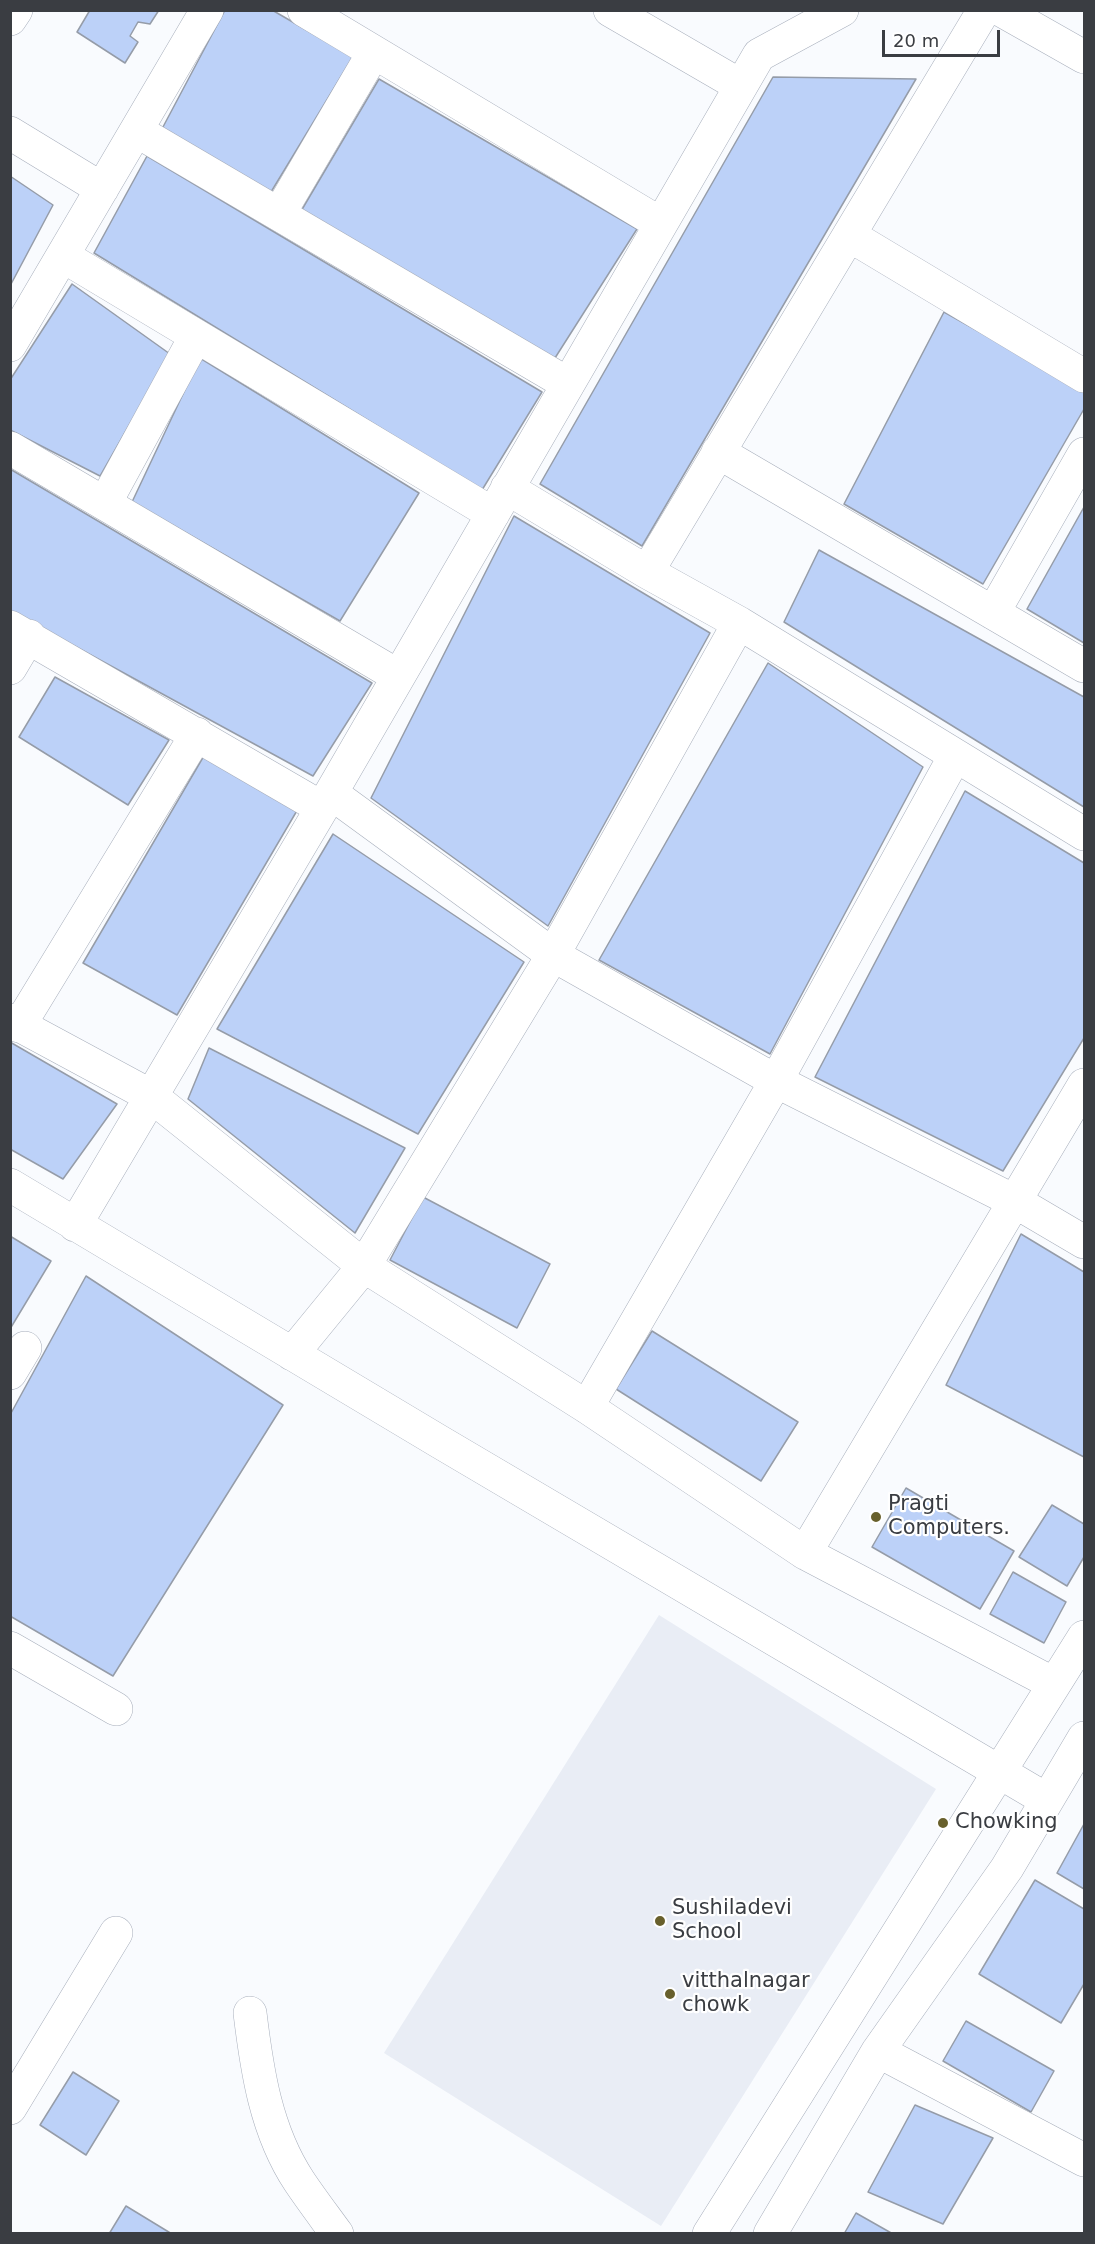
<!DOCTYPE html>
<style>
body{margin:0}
#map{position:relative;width:1095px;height:2244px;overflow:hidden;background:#f9fbfe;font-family:"DejaVu Sans",sans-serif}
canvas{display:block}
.frame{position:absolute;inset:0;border:12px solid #3a3d42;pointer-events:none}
.scale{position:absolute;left:882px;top:30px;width:118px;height:27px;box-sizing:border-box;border:3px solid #3a3d42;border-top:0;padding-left:8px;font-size:18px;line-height:21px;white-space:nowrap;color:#3a3d42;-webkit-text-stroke:4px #fff;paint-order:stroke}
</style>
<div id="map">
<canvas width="1095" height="2244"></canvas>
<div class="frame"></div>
<div class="scale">20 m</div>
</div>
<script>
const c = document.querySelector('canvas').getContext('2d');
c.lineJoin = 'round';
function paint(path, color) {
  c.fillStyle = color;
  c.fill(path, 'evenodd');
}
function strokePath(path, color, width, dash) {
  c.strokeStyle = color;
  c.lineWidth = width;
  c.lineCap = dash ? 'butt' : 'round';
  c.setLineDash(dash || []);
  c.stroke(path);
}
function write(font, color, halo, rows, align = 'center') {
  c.font = font + ' "DejaVu Sans",sans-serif';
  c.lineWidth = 4.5;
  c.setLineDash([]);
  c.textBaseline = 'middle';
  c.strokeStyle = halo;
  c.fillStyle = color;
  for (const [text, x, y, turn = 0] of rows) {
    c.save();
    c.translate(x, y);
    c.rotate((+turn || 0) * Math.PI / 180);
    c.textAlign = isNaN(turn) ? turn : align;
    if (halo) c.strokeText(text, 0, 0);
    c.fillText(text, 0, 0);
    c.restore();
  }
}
paint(new Path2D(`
 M 659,1615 L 936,1789 L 661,2226 L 384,2053 Z`), '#e9edf5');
const building = new Path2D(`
 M 90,10 L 159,10 L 150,24 L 138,22 L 130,36 L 138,42 L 125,63 L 77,32 Z
 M 225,10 L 272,10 L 353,57 L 271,192 L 155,142 Z
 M 773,77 L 916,79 L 642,546 L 540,484 Z
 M 379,79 L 637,229 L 555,358 L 294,223 Z
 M 147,156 L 542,392 L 482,490 L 94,253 Z
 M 10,176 L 53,205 L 10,286 Z
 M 72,284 L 170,354 L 100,476 L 10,430 L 10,380 Z
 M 944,312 L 1084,390 L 1084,409 L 983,584 L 844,504 Z
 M 200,358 L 419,493 L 340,621 L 132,502 Z
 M 10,469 L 372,683 L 313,776 L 10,611 Z
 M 1084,507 L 1084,643 L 1027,609 Z
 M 514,516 L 710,633 L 548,926 L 371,798 Z
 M 819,550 L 1084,697 L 1084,807 L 784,622 Z
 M 768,663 L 923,767 L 770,1054 L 599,960 Z
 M 55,677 L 169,740 L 128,805 L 19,737 Z
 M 205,754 L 305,797 L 177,1015 L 83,963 Z
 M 965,791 L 1084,863 L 1084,1038 L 1003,1171 L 815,1077 Z
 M 333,834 L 524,962 L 418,1134 L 217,1029 Z
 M 10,1042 L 117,1104 L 63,1179 L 10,1149 Z
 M 209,1048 L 405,1148 L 355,1233 L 188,1099 Z
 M 423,1197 L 550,1264 L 517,1328 L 390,1260 Z
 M 1021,1234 L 1084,1272 L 1084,1457 L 946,1385 Z
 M 10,1236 L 51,1261 L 10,1329 Z
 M 86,1276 L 283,1405 L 113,1676 L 10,1616 L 10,1415 Z
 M 652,1331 L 798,1422 L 761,1481 L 616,1389 Z
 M 906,1488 L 1014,1551 L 980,1609 L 872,1547 Z
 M 1052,1505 L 1084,1524 L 1084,1557 L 1067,1586 L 1019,1557 Z
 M 1013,1572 L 1066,1602 L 1044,1643 L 990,1614 Z
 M 1084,1824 L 1084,1889 L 1057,1873 Z
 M 1035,1880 L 1084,1909 L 1084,1984 L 1061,2023 L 979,1974 Z
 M 966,2021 L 1054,2071 L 1031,2112 L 943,2061 Z
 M 73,2072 L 119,2101 L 86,2155 L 40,2125 Z
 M 915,2105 L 993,2138 L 943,2224 L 868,2192 Z
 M 126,2206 L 172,2234 L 109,2234 Z
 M 856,2213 L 893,2234 L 844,2234 Z`);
paint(building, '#bcd1f8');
strokePath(building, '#959ca8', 1.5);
const minor = new Path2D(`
 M 304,10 L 661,224
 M 610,10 L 741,86
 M 1001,10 L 1084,57
 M 10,19 L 16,10
 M 137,131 L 568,384
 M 10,133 L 102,189
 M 279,214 L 374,52
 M 849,235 L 1084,376
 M 63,256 L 493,514
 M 10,345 L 207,10
 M 10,448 L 398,676
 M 718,452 L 1084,666
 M 507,488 L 647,572 L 739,623 L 1084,834
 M 105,503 L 196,336
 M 647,572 L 984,10
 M 993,613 L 1084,454
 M 10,627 L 322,808
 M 10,668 L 29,636
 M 331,793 L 553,955 L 776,1081 L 1016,1202 L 1084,1242
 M 10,1020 L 151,1096 L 364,1266 L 587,1407 L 805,1553 L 1054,1684
 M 19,1026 L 197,734
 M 10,1185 L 440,1442 L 1047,1800
 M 75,1225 L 331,793 L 759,55 L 842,10
 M 292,1354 L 364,1266 L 553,955 L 739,623
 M 10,1373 L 25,1348
 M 587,1407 L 776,1081 L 955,756
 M 805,1553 L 1084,1085
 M 10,1648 L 116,1709
 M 250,2013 C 257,2071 266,2131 299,2181 C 311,2199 324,2216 337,2234
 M 878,2051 L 1084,2160
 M 10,2108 L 116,1933
 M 709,2234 L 1084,1637
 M 770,2234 L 878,2051 L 1007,1868 L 1084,1738`);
strokePath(minor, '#a7aebb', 34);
strokePath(minor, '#fff', 33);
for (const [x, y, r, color] of [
 [876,1517,6,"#68602c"],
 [943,1823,6,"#68602c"],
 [660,1921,6,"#68602c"],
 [670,1994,6,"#68602c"]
]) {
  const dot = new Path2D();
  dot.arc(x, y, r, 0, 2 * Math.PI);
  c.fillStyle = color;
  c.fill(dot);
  strokePath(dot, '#fff', 2);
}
write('21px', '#3a3d42', '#fff', [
 ["Pragti",888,1505],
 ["Computers.",888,1529],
 ["Chowking",955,1823],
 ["Sushiladevi",672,1909],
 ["School",672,1933],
 ["vitthalnagar",682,1982],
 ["chowk",682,2006]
], 'left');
</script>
